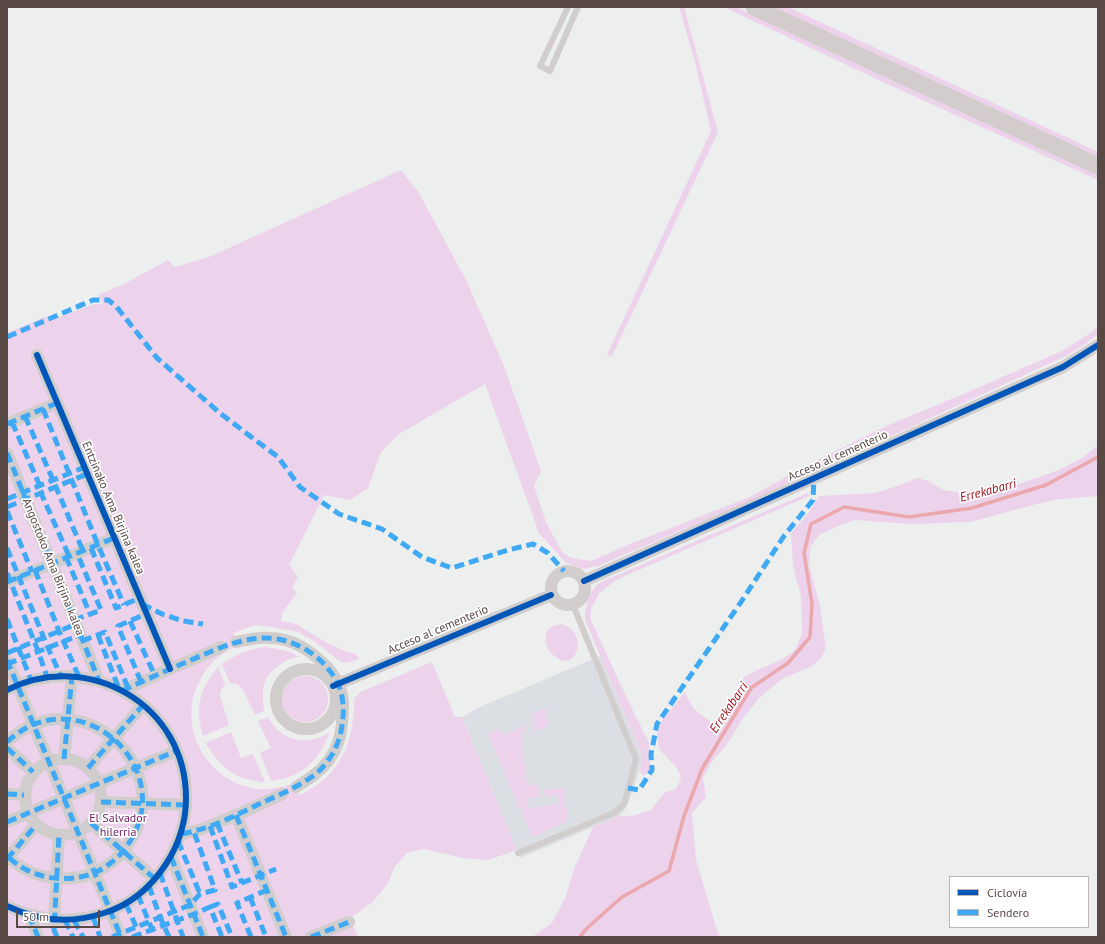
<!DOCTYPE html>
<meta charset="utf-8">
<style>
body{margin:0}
#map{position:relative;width:1105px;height:944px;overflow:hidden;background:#edeeee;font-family:"PT Sans",sans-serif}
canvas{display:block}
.frame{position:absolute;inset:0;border:8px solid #594945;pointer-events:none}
.legend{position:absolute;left:949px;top:876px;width:140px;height:52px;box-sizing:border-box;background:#fff;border:1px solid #bdb6b5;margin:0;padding:5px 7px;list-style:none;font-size:12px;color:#594945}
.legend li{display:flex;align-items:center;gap:8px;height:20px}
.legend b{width:20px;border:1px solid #bdb6b5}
.scale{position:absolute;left:16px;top:910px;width:84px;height:18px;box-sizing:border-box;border:2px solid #594945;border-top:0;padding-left:5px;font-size:12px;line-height:14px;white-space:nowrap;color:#594945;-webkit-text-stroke:3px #fff;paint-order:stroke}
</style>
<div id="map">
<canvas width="1105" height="944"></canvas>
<div class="frame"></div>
<ul class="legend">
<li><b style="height:5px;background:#0057b8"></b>Ciclovía</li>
<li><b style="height:5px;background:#3fa9f5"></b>Sendero</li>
</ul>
<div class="scale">50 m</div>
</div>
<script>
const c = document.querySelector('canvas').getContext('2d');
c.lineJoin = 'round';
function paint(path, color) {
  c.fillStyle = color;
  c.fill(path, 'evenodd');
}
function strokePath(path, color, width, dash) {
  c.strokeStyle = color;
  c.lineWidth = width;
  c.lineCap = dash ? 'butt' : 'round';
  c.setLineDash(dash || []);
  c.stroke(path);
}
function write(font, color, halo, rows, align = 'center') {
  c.font = font + ' "PT Sans",sans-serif';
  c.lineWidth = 3.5;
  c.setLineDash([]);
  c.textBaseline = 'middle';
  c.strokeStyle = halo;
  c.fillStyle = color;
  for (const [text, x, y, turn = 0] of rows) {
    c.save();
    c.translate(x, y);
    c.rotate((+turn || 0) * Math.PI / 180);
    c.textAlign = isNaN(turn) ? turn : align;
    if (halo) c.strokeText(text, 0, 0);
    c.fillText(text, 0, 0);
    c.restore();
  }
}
paint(new Path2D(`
 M 600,656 L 642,755 L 642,764 L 627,807 L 619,816 L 520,858 L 462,717 L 482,706 Z`), '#dbdfe3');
paint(new Path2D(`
 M 679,7 L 684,7 L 718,132 L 612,356 L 607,355 L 711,131 L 695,62 Z
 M 724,7 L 736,7 L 1098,174 L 1098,180 L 885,83 Z
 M 772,7 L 788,7 L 1098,152 L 1098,157 Z
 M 401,170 L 419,193 L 466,280 L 504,366 L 541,471 L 534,486 L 546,522 L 562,552 L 571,558 L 591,561 L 635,542 L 666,530 L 750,497 L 802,468 L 882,428 L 968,392 L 1062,351 L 1092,332 L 1098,326 L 1098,334 L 1087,343 L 1064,357 L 740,505 L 598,566 L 584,569 L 565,562 L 539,533 L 485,384 L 399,434 L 381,452 L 368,488 L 350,500 L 324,495 L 289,565 L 298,577 L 292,587 L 297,593 L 282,613 L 281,621 L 296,624 L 329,644 L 345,651 L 356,654 L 359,659 L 347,663 L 341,662 L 314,641 L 298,632 L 272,627 L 255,625 L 233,633 L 238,645 C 230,649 223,653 217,658 C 207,667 200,678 195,691 C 180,736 212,784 259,789 C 271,790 283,787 295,783 L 300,795 C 341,775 354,743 354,699 L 360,692 L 432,662 L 455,717 L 462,717 L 517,850 L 488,860 L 463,858 L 424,849 L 408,852 L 395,866 L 388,883 L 373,902 L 350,918 L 358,937 L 7,937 L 7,333 L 44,317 L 54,319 L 94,304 L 103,304 L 98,295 L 124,284 L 168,260 L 175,267 L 209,257 Z
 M 1098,445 L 1098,496 L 1060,499 L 1037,504 L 970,522 L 912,524 L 855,520 L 836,527 L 819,535 L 810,547 L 809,565 L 820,606 L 826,649 L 820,659 L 810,667 L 782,679 L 759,698 L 741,721 L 728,743 L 711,763 L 703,778 L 706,797 L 692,813 L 696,860 L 716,927 L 720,937 L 532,937 L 552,923 L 566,896 L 574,869 L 593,827 L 619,816 L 632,816 L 651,810 L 665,792 L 675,790 L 680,781 L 681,776 L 676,767 L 659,749 L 657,734 L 661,722 L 685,692 L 693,708 L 712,723 L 723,713 L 743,678 L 755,671 L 781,660 L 795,650 L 802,634 L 801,596 L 793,566 L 791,533 L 809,512 L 819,496 L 876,493 L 900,485 L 917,478 L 928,481 L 943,490 L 976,496 L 1022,483 L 1059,470 L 1082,458 Z
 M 808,493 L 809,496 L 618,579 L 599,593 L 591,609 L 590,618 L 630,705 L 649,743 L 650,763 L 649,772 L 643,776 L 640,770 L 642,764 L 642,755 L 585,620 C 585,606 589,590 601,582 Z
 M 561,624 C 573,627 582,640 576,653 C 566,675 535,645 549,629 C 552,626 557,625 561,624 Z
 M 265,647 C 278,649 289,650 299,657 C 292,657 287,660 281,664 C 261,677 262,689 264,711 L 255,715 L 243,690 L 237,684 L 230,683 L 222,664 C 237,654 248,649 265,647 Z
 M 218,667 L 225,684 L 221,690 L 220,696 L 229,725 L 203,736 C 195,708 199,690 218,667 Z
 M282 699a23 23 0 1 1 46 0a23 23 0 1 1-46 0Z
 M 544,709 L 547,714 L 546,714 L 548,726 L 535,732 L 533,714 Z
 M 268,717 C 271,723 275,728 280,732 C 294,744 316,742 330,732 C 319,760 303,777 271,781 L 260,753 L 271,748 L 258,721 Z
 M 525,726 L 526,732 L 521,735 L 527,785 L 538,785 L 540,797 L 527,799 L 528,808 L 559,804 L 557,795 L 545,797 L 544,790 L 564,788 L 568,821 L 532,837 L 488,734 L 500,728 L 503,735 Z
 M 231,732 L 241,758 L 253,754 L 265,782 C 237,781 219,767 206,743 Z`), '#ecd2eb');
strokePath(new Path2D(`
 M 580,937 L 586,929 L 622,897 L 669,871 L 684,816 L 702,769 L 751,688 L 788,663 L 810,637 L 812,604 L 804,553 L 811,524 L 844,507 L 909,517 L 972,508 L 1046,485 L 1098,457`), '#eaa7ae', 3.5);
strokePath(new Path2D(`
 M 568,7 L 540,66 L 550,71 L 578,7
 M 518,853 L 614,813 L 624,804 L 636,759 L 573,605`), '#d1cdcc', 6);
strokePath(new Path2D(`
 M 37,355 L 170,669
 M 7,424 L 57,403
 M 7,453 L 99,681
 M551 588a17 17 0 1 1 34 0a17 17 0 1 1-34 0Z
 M 584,581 L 1063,367 L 1098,345
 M 7,582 L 114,538
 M 236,642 C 252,639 269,635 285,640 C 308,646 337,670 342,695 C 344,704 343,714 342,723 C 341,736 337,749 329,760 C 320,772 309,779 296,787
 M 7,660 L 121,937
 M276 699a30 30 0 1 1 60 0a30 30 0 1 1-60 0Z
 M 333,686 L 551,595
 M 7,690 C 89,649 186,705 186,798 C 186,821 179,844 166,864 C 151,887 130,905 104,913 C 71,924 38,921 7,906
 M 122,691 L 170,669 L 222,647
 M 7,742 C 78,675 182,768 127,846 C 116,862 98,874 80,877 C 53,882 27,875 7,856
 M 7,748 L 33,772
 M25 797a38 38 0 1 1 76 0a38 38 0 1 1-76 0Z
 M 64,759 L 72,676
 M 88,768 L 143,705
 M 7,794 L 24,795
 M 101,802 L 186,805
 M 236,815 L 286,937
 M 7,822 L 176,751
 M 91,823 L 155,879
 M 180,834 C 196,832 205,828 219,822 C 240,814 261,804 282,794
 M 171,857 L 203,937
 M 7,859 L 36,825
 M 29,915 L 38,937
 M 54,920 L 59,835
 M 311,937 L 349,922`), '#d1cdcc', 12);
strokePath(new Path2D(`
 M 754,7 L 1098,166`), '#d2cdcc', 17);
strokePath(new Path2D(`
 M 7,337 L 93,300 L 108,300 L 116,306 L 157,358 L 221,414 L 278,457 L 300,487 L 339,514 L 382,529 L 422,557 L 452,568 L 508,550 L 533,544 L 548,553 L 564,571
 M 43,409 L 98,545 L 124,605
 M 25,416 L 53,480 L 83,551
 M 12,422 L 40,486 L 41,493 L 69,556
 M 7,424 L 57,403
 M 7,453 L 99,681
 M 7,499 L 85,467
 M 7,507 L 87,474
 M 7,511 L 32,572
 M 7,548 L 48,648 L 61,676
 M 91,548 L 116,608 L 140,598
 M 66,557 L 90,614
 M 35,570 L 59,631 L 79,677
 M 7,573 L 38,651 L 47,677
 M 7,582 L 114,538
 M 142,604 L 162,614 L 183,621 L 203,624
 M 7,619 L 31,680
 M 74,620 L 101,610 L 77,553
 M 130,621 L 155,676
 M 98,635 L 119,689
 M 82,641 L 105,632 L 128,688
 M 7,653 L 76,624
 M 7,660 L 121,937
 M 7,664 L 80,635
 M 141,682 L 118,626 L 146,614
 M 122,691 C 145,680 168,670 191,660 C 215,650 239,638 266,638 C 295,638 325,657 338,684 C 348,705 343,741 329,759 C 325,765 319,772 313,776 C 296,788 277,796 259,804 C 235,816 207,830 180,834
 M 7,742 C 78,675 182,768 127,846 C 116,862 98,874 80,877 C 53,882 27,875 7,856
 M 7,748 L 33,772
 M 64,759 L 72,676
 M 88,768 L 143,705
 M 628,788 L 639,790 L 652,770 L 651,754 L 657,724 L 741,602 L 784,536 L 813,500 L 814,478
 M 7,794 L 24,795
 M 101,802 L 186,805
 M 236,815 L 286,937
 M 7,822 L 176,751
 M 91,823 L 155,879
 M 217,823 L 242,883
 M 210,826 L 232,887 L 276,869
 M 178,841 L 200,894
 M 171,857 L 203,937
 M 7,859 L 36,825
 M 160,873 L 183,937
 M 149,886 L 160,917 L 169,937
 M 138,895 L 155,937
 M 250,897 L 266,937
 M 126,904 L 138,931
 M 210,907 L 218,904 L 232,937
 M 29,915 L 38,937
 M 93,917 L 100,937
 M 65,920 L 73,937
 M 74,920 L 83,937
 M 7,936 L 7,937
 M 57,937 L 54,930 L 59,835
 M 112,937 L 190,905 L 200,894 L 215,890 L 194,832
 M 132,937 L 194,914 L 210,907 L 222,937
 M 251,937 L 237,903 L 267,890
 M 311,937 L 349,922`), '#3fa9f5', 5, [10, 5]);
strokePath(new Path2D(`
 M 37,355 L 170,669
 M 584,581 L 1063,367 L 1098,345
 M 333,686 L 551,595
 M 7,690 C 89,649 186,705 186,798 C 186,821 179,844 166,864 C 151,887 130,905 104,913 C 71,924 38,921 7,906`), '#0057b8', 6);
write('12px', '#594945', '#fff', [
 ["Acceso al cementerio",838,456,-24],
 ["Entzinako Ama Birjina kalea",113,508,67],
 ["Angostoko Ama Birjina kalea",53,567,68],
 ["Acceso al cementerio",438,630,-23]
]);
write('12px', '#771965', '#fff', [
 ["El Salvador",118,819],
 ["hilerria",118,833]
]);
write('italic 13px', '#a1111f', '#fff', [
 ["Errekabarri",988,491,-15],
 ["Errekabarri",729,708,-56]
]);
</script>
